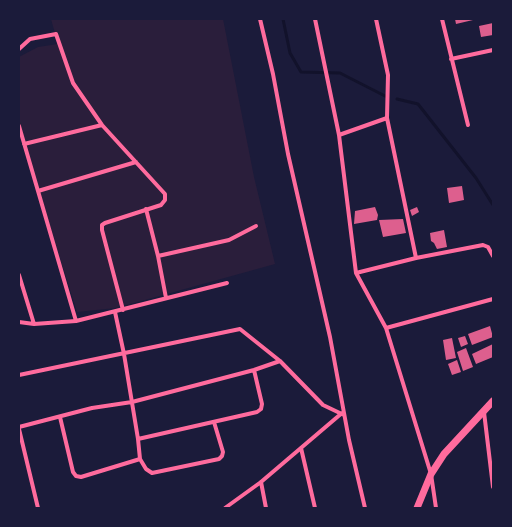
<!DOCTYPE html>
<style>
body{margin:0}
#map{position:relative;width:512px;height:527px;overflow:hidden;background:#1b1b3a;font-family:"Source Sans 3",sans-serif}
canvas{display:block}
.frame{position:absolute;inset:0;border:20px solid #1b1b3a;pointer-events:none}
</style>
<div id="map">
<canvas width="512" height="527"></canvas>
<div class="frame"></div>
</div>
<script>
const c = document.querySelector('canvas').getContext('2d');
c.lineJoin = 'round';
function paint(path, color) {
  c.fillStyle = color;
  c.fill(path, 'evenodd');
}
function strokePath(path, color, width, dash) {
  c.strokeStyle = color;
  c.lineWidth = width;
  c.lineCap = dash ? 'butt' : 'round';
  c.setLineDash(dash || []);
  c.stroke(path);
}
paint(new Path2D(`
 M 51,19 L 223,19 L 254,177 L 275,264 L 116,308 L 77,312 L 24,144 L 19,123 L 19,57 L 38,47 L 58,44 Z`), '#2a1e3b');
strokePath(new Path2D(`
 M 283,19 L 290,53 L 301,72 L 340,73 L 385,96
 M 397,99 L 418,104 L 476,178 L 493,205`), '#12122b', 3);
paint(new Path2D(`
 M 455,19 L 473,19 L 473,20 L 456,24 Z
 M 493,23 L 493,35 L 481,37 L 479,26 Z
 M 462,186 L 464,200 L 449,203 L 447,188 Z
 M 375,207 L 378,215 L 377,220 L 354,224 L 355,211 Z
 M 417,207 L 419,212 L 412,216 L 410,210 Z
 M 403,219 L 406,233 L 383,237 L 379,220 Z
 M 444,230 L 447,247 L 437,249 L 434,243 L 431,241 L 430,233 Z
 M 490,326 L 493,337 L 472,345 L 468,334 Z
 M 465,336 L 468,344 L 461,347 L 458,338 Z
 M 452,338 L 456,358 L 446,360 L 443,340 Z
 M 493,344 L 493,357 L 476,364 L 472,354 Z
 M 466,348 L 473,367 L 463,371 L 457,352 Z
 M 457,360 L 461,372 L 452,375 L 448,364 Z`), '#dd5f8e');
strokePath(new Path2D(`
 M 260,19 L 273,74 L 288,154 L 330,337 L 349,440 L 365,508
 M 315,19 L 339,135 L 356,273 L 386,328 L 431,474 L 436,508
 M 376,19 L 388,75 L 387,118 L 416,258
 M 442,19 L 468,125
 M 19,49 L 30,39 L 56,34 L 73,83 L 102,125 L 165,194 L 165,200 L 161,205 L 105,223 L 102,225 L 102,230 L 123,310
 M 451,59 L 493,50
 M 19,126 L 76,321
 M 339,135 L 387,118
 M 24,144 L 102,125
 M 38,191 L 136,162
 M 146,209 L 158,256 L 166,298
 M 158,256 L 229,240 L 256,226
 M 356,273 L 416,258 L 483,245 L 488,247 L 493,256
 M 19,275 L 34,324
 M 115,312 L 124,354 L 138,439 L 140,459 L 146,469 L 152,473 L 219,459 L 222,456 L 223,452 L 214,422
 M 19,322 L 34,324 L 76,321 L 227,283
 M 386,328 L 493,299
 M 19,375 L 240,329 L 280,361 L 323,405 L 344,415
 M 484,412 L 493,487
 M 60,417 L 73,472 L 76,476 L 81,477 L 140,459
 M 19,427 L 92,408 L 132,402 L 254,370 L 280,361
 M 19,429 L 38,508
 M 138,439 L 257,412 L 261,409 L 262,404 L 254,370
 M 301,448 L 315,508
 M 261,482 L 266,508
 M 225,508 L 261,482 L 342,413`), '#ff6b9d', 4);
strokePath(new Path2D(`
 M 417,508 L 431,474 L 444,454 L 493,401`), '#ff6b9d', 7);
</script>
